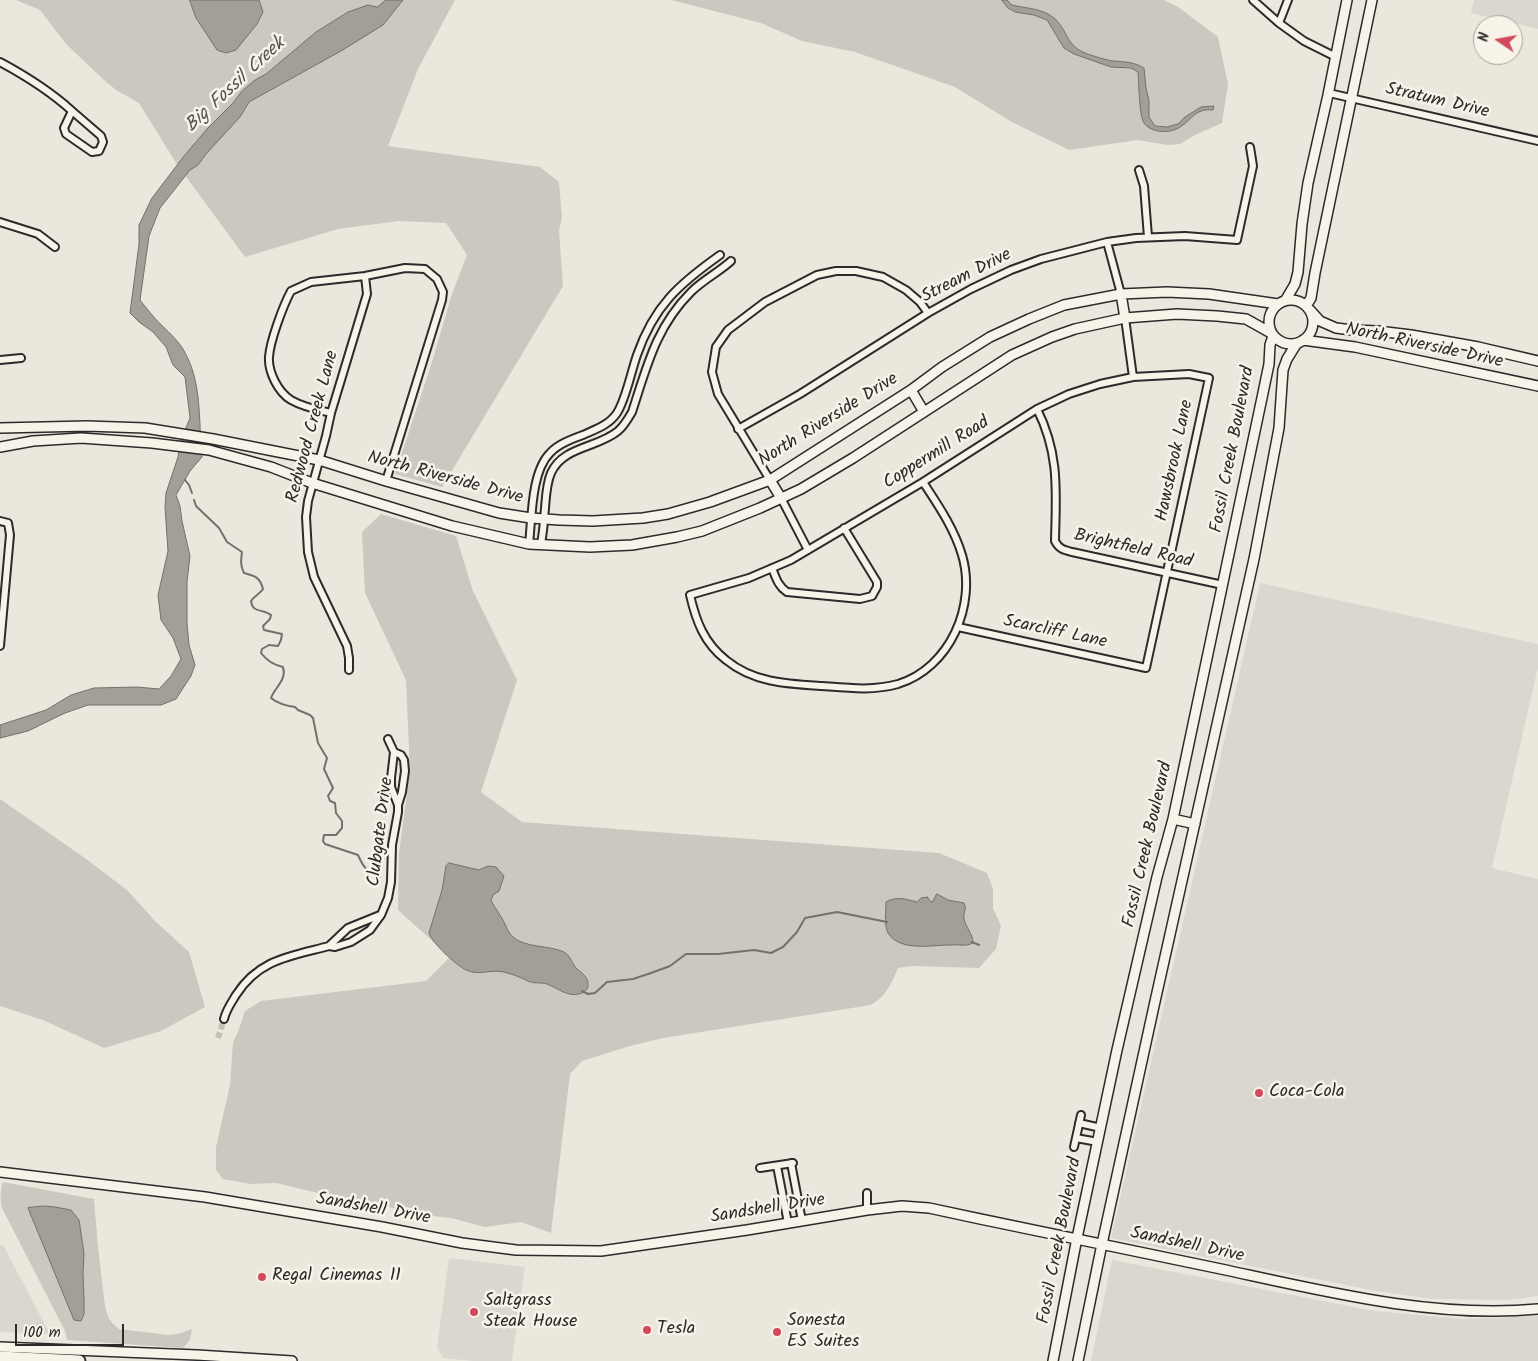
<!DOCTYPE html>
<style>
body{margin:0}
#map{position:relative;width:1538px;height:1361px;overflow:hidden;background:#ebe7dd;font-family:Kalam,sans-serif}
canvas{display:block}
.north{position:absolute;left:1473px;top:15px;width:50px;height:50px;box-sizing:border-box;background:#f7f3e8;border:1px solid #a5a39c;border-radius:50%;rotate:282deg;font-size:14px;font-weight:700;line-height:20px;text-align:center;color:#2b2b2b}
.north::after{content:'';display:block;margin:auto;width:18px;height:22px;background:#d1495b;clip-path:polygon(50% 0,100% 100%,50% 72%,0 100%)}
.scale{position:absolute;left:15px;top:1324px;width:109px;height:22px;box-sizing:border-box;border:2px solid #2b2b2b;border-top:0;padding-left:6px;font-size:15px;line-height:18px;white-space:nowrap;color:#2b2b2b;-webkit-text-stroke:4px #f7f3e8;paint-order:stroke}
</style>
<div id="map">
<canvas width="1538" height="1361"></canvas>
<div class="north">N</div>
<div class="scale">100 m</div>
</div>
<script>
const c = document.querySelector('canvas').getContext('2d');
c.lineJoin = 'round';
function paint(path, color) {
  c.fillStyle = color;
  c.fill(path, 'evenodd');
}
function strokePath(path, color, width, dash) {
  c.strokeStyle = color;
  c.lineWidth = width;
  c.lineCap = dash ? 'butt' : 'round';
  c.setLineDash(dash || []);
  c.stroke(path);
}
function write(font, color, halo, rows, align = 'center') {
  c.font = font + ' Kalam,sans-serif';
  c.lineWidth = 5;
  c.setLineDash([]);
  c.textBaseline = 'middle';
  c.strokeStyle = halo;
  c.fillStyle = color;
  for (const [text, x, y, turn = 0] of rows) {
    c.save();
    c.translate(x, y);
    c.rotate((+turn || 0) * Math.PI / 180);
    c.textAlign = isNaN(turn) ? turn : align;
    if (halo) c.strokeText(text, 0, 0);
    c.fillText(text, 0, 0);
    c.restore();
  }
}
paint(new Path2D(`
 M 1474,0 L 1538,0 L 1538,29 L 1471,13 Z
 M 1260,583 L 1538,644 L 1538,667 L 1492,868 L 1538,879 L 1538,1296 L 1508,1300 L 1432,1299 L 1376,1291 L 1111,1238 Z
 M 0,1245 L 3,1245 L 50,1334 L 0,1332 Z
 M 449,1258 L 525,1267 L 512,1361 L 474,1361 L 443,1358 L 437,1347 Z
 M 1112,1260 L 1375,1311 L 1463,1319 L 1538,1316 L 1538,1361 L 1091,1361 Z`), '#dbd7ce');
paint(new Path2D(`
 M 16,0 L 455,0 L 418,69 L 388,146 L 540,167 L 559,182 L 562,218 L 559,231 L 563,286 L 442,487 L 395,474 L 432,362 L 452,294 L 467,255 L 446,223 L 399,221 L 338,229 L 245,257 L 176,163 L 139,103 L 116,90 L 104,80 L 67,45 L 40,10 Z
 M 671,0 L 1164,0 L 1178,7 L 1218,37 L 1228,84 L 1222,123 L 1195,135 L 1180,144 L 1167,145 L 1138,140 L 1069,150 L 1010,121 L 955,87 L 855,52 L 802,41 L 761,23 Z
 M 381,514 L 456,536 L 473,591 L 517,680 L 481,792 L 522,822 L 939,853 L 987,873 L 993,889 L 993,908 L 1001,926 L 996,949 L 979,968 L 912,966 L 898,968 C 891,984 887,995 871,1005 L 663,1038 L 630,1046 L 582,1061 L 570,1074 L 551,1233 L 521,1222 L 485,1227 L 451,1218 L 412,1214 L 373,1202 L 347,1202 L 314,1192 L 276,1183 L 251,1184 L 223,1179 L 216,1170 L 216,1147 L 230,1085 L 233,1042 L 238,1032 L 245,1011 L 261,1001 L 426,981 L 450,957 L 398,910 L 399,853 L 410,771 L 406,680 L 365,593 L 362,532 Z
 M 0,799 L 89,861 L 128,891 L 155,921 L 189,952 L 205,1007 L 161,1031 L 104,1048 L 43,1020 L 0,1006 Z
 M 3,1182 L 94,1199 L 98,1247 L 105,1306 L 108,1317 L 113,1324 L 119,1329 L 169,1335 L 178,1334 L 192,1329 L 190,1340 L 183,1348 L 67,1340 L 65,1331 L 2,1208 C 0,1198 0,1191 3,1182 Z`), '#cbc8bf');
const water = new Path2D(`
 M 190,0 L 259,0 L 263,12 L 257,24 L 236,50 L 226,53 L 217,50 L 196,18 Z
 M 386,0 L 403,0 L 383,25 L 341,51 L 249,102 L 240,117 L 206,154 L 198,165 L 190,170 L 160,208 L 149,236 L 140,300 C 144,305 148,310 152,315 C 162,327 175,336 183,349 C 203,383 198,419 202,457 L 190,471 L 176,495 L 180,506 L 182,521 L 190,556 L 187,582 L 187,623 L 189,645 L 195,665 L 191,676 L 176,699 L 161,705 L 88,705 L 65,713 L 28,731 L 0,738 L 0,725 L 46,710 L 71,695 L 94,688 L 137,687 L 159,689 L 171,676 L 181,659 L 173,638 L 161,620 L 158,595 L 168,551 L 165,507 L 166,493 L 178,457 L 181,440 L 190,418 L 185,377 L 173,365 L 166,347 L 153,332 L 139,322 L 130,313 L 139,244 L 139,225 L 152,198 L 184,156 L 207,129 L 233,103 L 242,91 L 255,80 L 266,74 L 316,32 L 348,12 L 368,5 L 377,7 Z
 M 1002,0 L 1007,0 L 1012,5 C 1028,9 1046,8 1058,22 C 1068,34 1068,46 1085,53 C 1090,55 1109,61 1114,61 C 1126,62 1134,62 1144,68 L 1146,88 L 1149,101 L 1149,117 L 1155,126 L 1167,127 L 1178,124 L 1185,117 L 1201,107 L 1214,106 L 1213,110 C 1195,108 1193,119 1180,127 C 1170,134 1151,133 1144,123 C 1139,116 1139,82 1138,72 L 1131,68 L 1111,67 L 1074,54 L 1064,48 L 1047,20 L 1034,15 L 1015,12 L 1008,8 Z
 M 449,863 L 479,870 L 488,866 L 496,867 L 504,876 L 499,891 L 493,895 L 491,901 C 496,909 501,916 505,924 C 507,928 509,934 513,937 C 525,948 549,945 564,952 C 571,956 572,964 577,969 C 582,973 588,977 588,984 C 589,989 584,993 579,994 C 568,997 557,988 547,984 C 541,982 534,984 528,981 C 520,977 512,974 504,972 C 491,969 478,976 466,970 C 456,965 432,943 429,933 L 442,890 L 446,866 Z
 M 937,894 L 948,900 L 964,903 C 967,909 963,913 964,919 C 966,928 973,934 973,943 C 965,947 959,944 950,945 C 931,945 900,952 888,933 C 884,926 886,912 886,902 C 896,896 906,899 917,902 L 921,898 L 928,897 L 928,899 L 932,902 Z
 M 43,1206 L 55,1207 L 71,1210 L 79,1220 L 84,1253 L 83,1273 L 84,1300 L 84,1314 L 81,1321 L 74,1320 L 28,1208 Z`);
paint(water, '#a29f98');
strokePath(water, '#72716c', 1);
strokePath(new Path2D(`
 M 185,480 L 189,485 L 192,493
 M 194,500 L 196,506 L 219,528 L 227,542 L 242,552 C 241,560 240,565 244,573 C 255,576 260,577 263,589 C 260,594 254,596 251,601 C 253,614 262,608 271,615 L 270,619 L 263,626 L 264,630 L 282,634 L 281,640 L 278,646 L 269,645 L 262,649 L 261,653 C 267,661 274,665 283,667 C 287,680 275,687 271,698 C 277,703 288,706 295,707 L 298,710 L 310,715 L 313,718 L 318,743 L 327,758 L 324,769 L 333,788 L 328,796 L 330,801 L 335,803 L 336,813 L 342,821 L 342,828 L 336,835 L 324,835 L 323,841 L 325,844 L 358,855 C 364,869 367,871 380,877
 M 972,942 L 979,945
 M 582,991 L 588,994 L 595,993 L 607,982 L 633,979 L 651,973 L 670,966 L 686,954 L 718,954 L 754,950 L 771,953 L 783,947 L 797,932 L 805,918 L 837,912 L 887,922`), '#72716c', 2);
strokePath(new Path2D(`
 M 218,1038 L 224,1019`), '#c5c1b9', 6, [6, 3]);
const street = new Path2D(`
 M 1253,0 L 1279,23 L 1304,41 L 1336,57
 M 1279,23 L 1288,0
 M 0,62 C 26,76 50,91 72,111
 M 1329,93 L 1538,141
 M 72,111 L 101,136 L 103,142 L 99,151 L 92,152 L 66,134 L 64,128 Z
 M 1139,170 L 1144,186 L 1148,237
 M 0,222 L 38,234 L 55,247
 M 1107,242 L 1121,294
 M 1125,318 L 1133,377
 M 0,360 L 21,358
 M 1037,409 C 1060,455 1056,492 1055,541 C 1059,549 1064,550 1072,552 L 1223,585
 M 331,413 C 318,410 303,407 291,400 C 278,392 268,372 269,357 C 270,341 283,306 291,291 L 311,282 L 365,276 L 405,268 L 425,269 L 437,279 L 443,292 L 442,300 L 386,481
 M 738,429 L 800,394 L 928,313 L 971,289 L 1011,270 L 1041,259 L 1107,242 L 1136,238 L 1185,236 L 1237,240 L 1253,166 L 1250,147
 M 770,480 L 718,394 L 712,372 L 716,347 L 728,330 L 765,302 L 817,275 L 836,271 L 856,271 L 883,277 L 906,290 L 920,302 L 928,313
 M 923,482 C 938,505 954,528 962,555 C 977,605 950,668 898,684 C 873,691 848,688 822,686 C 788,684 754,683 726,660 C 704,643 696,621 690,595 L 749,578 L 791,560 L 923,482 L 1037,409 L 1069,394 L 1100,384 L 1133,377 L 1189,374 L 1209,378 L 1146,668 L 958,627
 M 781,498 L 808,550
 M 0,521 L 8,523 L 10,535 L 0,646
 M 529,544 C 532,518 531,472 550,453 C 558,444 572,439 583,435 C 596,429 609,425 617,413 C 626,399 631,372 637,355 C 654,306 679,284 720,255
 M 541,545 C 542,536 544,527 544,518 C 546,504 545,487 551,473 C 563,446 598,448 618,431 C 624,426 628,419 632,412 C 647,366 656,327 691,292 C 703,280 719,272 731,261
 M 772,568 C 776,578 778,586 787,592 L 860,599 L 872,596 L 877,587 L 877,582 L 844,528
 M 349,670 L 349,658 L 347,646 L 314,577 L 308,552 L 306,517 L 308,501 L 326,436 L 331,413 L 367,294 L 365,276
 M 394,752 L 391,778 L 391,787 L 398,805
 M 329,946 L 348,928 L 380,915
 M 224,1019 C 226,1010 231,1003 236,995 C 259,959 291,956 329,946 L 335,947 L 351,942 L 370,930 L 381,915 L 388,898 L 391,882 L 392,845 L 398,812 L 398,805 L 402,792 L 405,771 L 404,760 L 401,755 L 394,752 L 388,739
 M 1079,1123 L 1101,1128
 M 1076,1138 L 1098,1142
 M 1074,1147 L 1081,1115
 M 791,1163 L 802,1221
 M 777,1166 L 788,1223
 M 760,1168 L 793,1163
 M 867,1210 L 867,1193`);
const secondary = new Path2D(`
 M 1121,294 L 1125,318
 M1269 322a22 22 0 1 1 44 0a22 22 0 1 1-44 0Z
 M 1285,301 L 1295,284 L 1298,272 L 1302,224 L 1308,183 L 1328,95 L 1347,0
 M 1306,306 L 1311,298 L 1315,273 L 1372,0
 M 1310,310 L 1320,321 L 1336,328 L 1352,330 L 1378,331 L 1411,335 L 1478,347 L 1538,361
 M 1303,340 L 1355,347 L 1538,386
 M 911,390 L 924,412
 M 0,428 L 87,426 L 145,428 L 213,439 L 319,460 L 386,481 L 499,513 L 531,518 L 559,520 L 593,521 L 643,518 L 668,514 L 710,502 L 770,480 L 911,390 L 942,367 L 990,337 L 1029,319 L 1064,305 L 1121,294 L 1167,292 L 1209,294 L 1278,304
 M 0,447 L 33,441 L 81,438 L 152,443 L 209,450 L 271,467 L 312,483 L 452,526 L 529,544 L 590,547 L 632,545 L 677,537 L 702,531 L 760,508 L 801,489 L 853,458 L 1012,355 L 1052,337 L 1075,329 L 1125,318 L 1177,314 L 1217,316 L 1246,319 L 1271,333
 M 770,480 L 781,498
 M 1173,819 L 1195,824
 M 0,1172 L 205,1197 L 382,1227 L 462,1243 L 516,1250 L 601,1251 L 747,1230 L 867,1210 L 902,1206 L 929,1208 C 1026,1229 1123,1249 1221,1269 C 1323,1291 1433,1319 1538,1309
 M 0,1347 L 197,1355 L 292,1361
 M 1053,1361 L 1077,1238 L 1117,1050 L 1157,877 L 1173,819 L 1263,393 L 1269,364 L 1270,345 L 1273,336
 M 1078,1361 L 1102,1244 L 1154,1006 L 1254,559 L 1279,428 L 1283,370 L 1287,359 L 1297,343`);
const highway = new Path2D(`
 M 0,1357 L 79,1361`);
strokePath(street, '#2b2b2b', 10);
strokePath(secondary, '#2b2b2b', 12);
strokePath(highway, '#2b2b2b', 15);
strokePath(street, '#f7f3e8', 6);
strokePath(secondary, '#f7f3e8', 9);
strokePath(highway, '#f7f3e8', 11);
for (const [x, y, r, color] of [
 [1259,1093,5,"#d1495b"],
 [262,1277,5,"#d1495b"],
 [474,1312,5,"#d1495b"],
 [647,1330,5,"#d1495b"],
 [777,1332,5,"#d1495b"]
]) {
  const dot = new Path2D();
  dot.arc(x, y, r, 0, 2 * Math.PI);
  c.fillStyle = color;
  c.fill(dot);
  strokePath(dot, '#f7f3e8', 2);
}
write('18px', '#2b2b2b', '#f7f3e8', [
 ["Stratum Drive",1437,102,13],
 ["Stream Drive",967,277,-27],
 ["North Riverside Drive",1424,347,12],
 ["North Riverside Drive",829,421,-32],
 ["Redwood Creek Lane",314,427,-75],
 ["Fossil Creek Boulevard",1234,450,-79],
 ["Coppermill Road",937,454,-32],
 ["Hawsbrook Lane",1176,461,-78],
 ["North Riverside Drive",445,479,15],
 ["Brightfield Road",1133,550,13],
 ["Scarcliff Lane",1055,633,12],
 ["Clubgate Drive",382,832,-83],
 ["Fossil Creek Boulevard",1149,845,-77],
 ["Sandshell Drive",373,1210,10],
 ["Sandshell Drive",768,1210,-9],
 ["Fossil Creek Boulevard",1061,1241,-79],
 ["Sandshell Drive",1187,1246,12]
]);
write('18px', '#2b2b2b', '#f7f3e8', [
 ["Coca-Cola",1269,1093],
 ["Regal Cinemas 11",272,1277],
 ["Saltgrass",484,1302],
 ["Steak House",484,1323],
 ["Sonesta",787,1322],
 ["ES Suites",787,1343],
 ["Tesla",657,1330]
], 'left');
write('italic 19px', '#555451', '#f7f3e8', [
 ["Big Fossil Creek",236,86,-43]
]);
</script>
